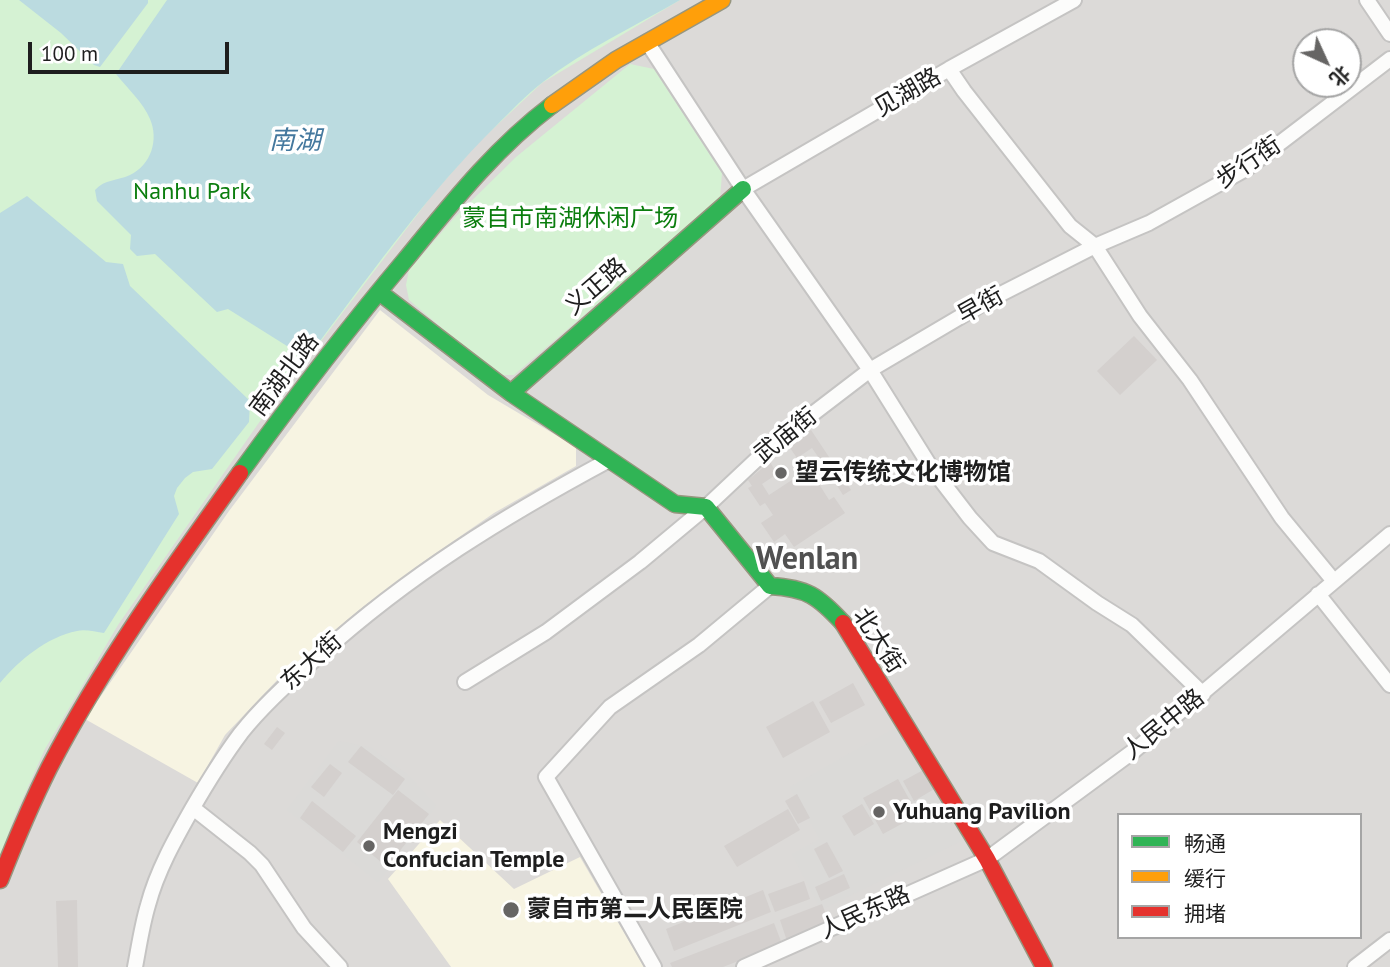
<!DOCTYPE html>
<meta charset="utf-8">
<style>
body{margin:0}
#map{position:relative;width:1390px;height:967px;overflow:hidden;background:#edeae7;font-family:"PT Sans","Noto Sans SC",sans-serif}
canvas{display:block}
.legend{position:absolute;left:1117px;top:813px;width:245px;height:126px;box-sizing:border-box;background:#fff;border:2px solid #a5a5a5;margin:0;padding:9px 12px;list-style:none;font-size:21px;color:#1e1e1e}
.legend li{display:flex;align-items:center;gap:14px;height:35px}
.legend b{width:35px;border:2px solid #a5a5a5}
.north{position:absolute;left:1292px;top:28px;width:70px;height:70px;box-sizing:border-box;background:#fff;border:2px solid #a5a5a5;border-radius:50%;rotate:135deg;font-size:19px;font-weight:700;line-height:28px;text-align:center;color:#1e1e1e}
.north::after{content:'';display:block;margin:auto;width:24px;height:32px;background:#666564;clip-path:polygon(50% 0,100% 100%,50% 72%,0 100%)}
.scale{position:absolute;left:28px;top:42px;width:201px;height:32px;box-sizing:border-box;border:4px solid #1e1e1e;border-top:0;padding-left:9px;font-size:21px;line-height:24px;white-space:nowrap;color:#1e1e1e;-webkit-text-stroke:5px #fff;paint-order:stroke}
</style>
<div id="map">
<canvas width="1390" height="967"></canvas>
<ul class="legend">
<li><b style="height:9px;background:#30b455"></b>畅通</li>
<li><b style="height:9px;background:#ff9f0a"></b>缓行</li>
<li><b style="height:9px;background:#e5322d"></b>拥堵</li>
</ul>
<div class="north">北</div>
<div class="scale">100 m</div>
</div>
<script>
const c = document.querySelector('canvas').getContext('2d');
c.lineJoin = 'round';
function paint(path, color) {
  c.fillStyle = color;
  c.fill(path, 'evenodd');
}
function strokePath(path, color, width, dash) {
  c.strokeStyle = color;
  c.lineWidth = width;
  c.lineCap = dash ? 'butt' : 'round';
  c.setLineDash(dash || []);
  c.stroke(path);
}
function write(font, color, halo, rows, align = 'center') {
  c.font = font + ' "PT Sans","Noto Sans SC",sans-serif';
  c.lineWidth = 7;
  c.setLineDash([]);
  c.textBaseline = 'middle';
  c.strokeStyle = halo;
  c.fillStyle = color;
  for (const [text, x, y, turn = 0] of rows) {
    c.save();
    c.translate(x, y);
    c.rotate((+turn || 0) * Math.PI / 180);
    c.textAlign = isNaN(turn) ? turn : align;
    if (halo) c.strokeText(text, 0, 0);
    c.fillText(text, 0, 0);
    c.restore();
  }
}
paint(new Path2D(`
 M 0,0 L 1390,0 L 1390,967 L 0,967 ZM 1306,42 L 1348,42 L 1348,84 L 1306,84 ZM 1119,815 L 1360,815 L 1360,937 L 1119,937 Z`), '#dcdad8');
paint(new Path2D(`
 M 380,310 L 488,395 L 576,447 L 576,466 L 494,513 L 423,562 L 359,610 L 282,675 L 225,735 L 198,783 L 85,719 L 229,511 Z
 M 440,820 L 514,889 L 580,857 L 644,967 L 451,967 L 388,879 Z`), '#f7f4e2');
paint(new Path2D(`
 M 900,725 L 968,838 L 821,910 L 792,854 L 820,839 L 790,787 Z
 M 339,741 L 370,747 L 408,775 L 436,806 L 378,882 L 287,810 Z`), '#dbdad8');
paint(new Path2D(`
 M 0,0 L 680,0 L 542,83 L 478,143 L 433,194 L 258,424 L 118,625 L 45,749 L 14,818 L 0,856 Z
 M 630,64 L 654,69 L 722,173 L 720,199 L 514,375 L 497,375 L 409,300 L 406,285 L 409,270 L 454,218 L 516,157 Z`), '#d5f2d3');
paint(new Path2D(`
 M 19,0 L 148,0 L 148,3 L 100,67 L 94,65 L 61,33 Z
 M 167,0 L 680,0 C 635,26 584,50 543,82 C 526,95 511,111 496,126 C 430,191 376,267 320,341 L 302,350 L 287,346 L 228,309 L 217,312 L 155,254 L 137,256 L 130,249 L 131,235 L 97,201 L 95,190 C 105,179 117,181 130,175 C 151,165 159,140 150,119 C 143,102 127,88 116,74 Z
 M 27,196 L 106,262 L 123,264 L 130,286 L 250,401 L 249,422 L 212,469 L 193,472 L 185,478 L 177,488 L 174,496 L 179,514 L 104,633 C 96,632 85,629 77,631 C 47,637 19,660 0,683 L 0,213 Z`), '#bbdbe0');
paint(new Path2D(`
 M 1134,336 L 1157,360 L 1120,395 L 1097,371 Z
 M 811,430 L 851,490 L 843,495 L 831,476 L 819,484 L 829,500 L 834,497 L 845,513 L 794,547 L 785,534 L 774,542 L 761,523 L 773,515 L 765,503 L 760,506 L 748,488 L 752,486 L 748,480 L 770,462 L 777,474 L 762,484 L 769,495 L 821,461 L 812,448 L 797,458 L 788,445 Z
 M 853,683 L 865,705 L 831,723 L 819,702 Z
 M 813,701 L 830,732 L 783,758 L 766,727 Z
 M 277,727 L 285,733 L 272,750 L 264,744 Z
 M 361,746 L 405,779 L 393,795 L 348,762 Z
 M 330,764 L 342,773 L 324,797 L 311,787 Z
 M 925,769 L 936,788 L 914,801 L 903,781 Z
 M 898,779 L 918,815 L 883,834 L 863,798 Z
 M 398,790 L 429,814 L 387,867 L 357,842 Z
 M 797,794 L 810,818 L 798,824 L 785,801 Z
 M 312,801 L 356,836 L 343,852 L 300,818 Z
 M 862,804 L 874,824 L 854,836 L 842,816 Z
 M 788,809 L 800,830 L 737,867 L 724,846 Z
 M 827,842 L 843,871 L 829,878 L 814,849 Z
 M 844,874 L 850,888 L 821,901 L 815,887 Z
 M 804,881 L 810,899 L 775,912 L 768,894 Z
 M 763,890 L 771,912 L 674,951 L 666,929 Z
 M 77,900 L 78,967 L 58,967 L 56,901 Z
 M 822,904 L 830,925 L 787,941 L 780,920 Z
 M 774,923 L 782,944 L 723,967 L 672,967 L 670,963 Z`), '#d4d0ce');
const street = new Path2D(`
 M 1367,0 L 1390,34
 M 647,42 L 743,189 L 870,370 L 930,466 L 970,518 L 993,543 L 1039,561 L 1097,603 L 1132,625 L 1203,694
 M 949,69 L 964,91 L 1070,226 L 1095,246 L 1140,316 L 1190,380 L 1282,518 L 1333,580
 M 743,189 L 949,69 L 1074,0
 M 1318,594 L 1390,685
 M 465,682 L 546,632 L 640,562 L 706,507 L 772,445 L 870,370 L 987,301 L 1095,246 L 1149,223 L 1246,169 L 1390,59
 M 193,808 L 250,853 L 262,865 L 304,928 L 340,967
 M 135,967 C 139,946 142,925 148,905 C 157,871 175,839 192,809 C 207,783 223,757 241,733 C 264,704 292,679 320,655 C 410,574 503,517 609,460
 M 654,967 L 546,777 L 610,707 L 699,645 L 770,586
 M 744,967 L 987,859 L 1135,750 L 1390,534
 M 1355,967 L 1390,940`);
const fast = new Path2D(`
 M 379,292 L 511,393 L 675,504 L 706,507 L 770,586 C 807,588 818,596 843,623
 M 511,393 L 743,189
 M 240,473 C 293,400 348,328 406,259 C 451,204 495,148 552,105`);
const slow = new Path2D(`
 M 552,105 L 616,60 L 722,0`);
const jam = new Path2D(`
 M 843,623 L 987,859 L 1044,967
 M 0,880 C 15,842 31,804 49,768 C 103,664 172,568 240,473`);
strokePath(street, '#c5c4c3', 18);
strokePath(fast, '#97967f', 19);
strokePath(slow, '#97967f', 19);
strokePath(jam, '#97967f', 19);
strokePath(street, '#fcfcfb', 14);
strokePath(fast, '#30b455', 16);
strokePath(slow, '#ff9f0a', 16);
strokePath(jam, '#e5322d', 16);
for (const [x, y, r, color] of [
 [781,473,7,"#666564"],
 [879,812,7,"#666564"],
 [369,846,7,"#666564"],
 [511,910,9,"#666564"]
]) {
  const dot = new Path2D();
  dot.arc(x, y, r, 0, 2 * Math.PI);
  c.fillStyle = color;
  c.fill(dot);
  strokePath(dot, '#fff', 2.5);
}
write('24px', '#1e1e1e', '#fff', [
 ["见湖路",908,93,-30],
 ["步行街",1249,163,-34],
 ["义正路",596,287,-41],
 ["早街",981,306,-29],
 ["南湖北路",285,375,-53],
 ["武庙街",786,436,-39],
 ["北大街",878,641,57],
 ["东大街",312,662,-42],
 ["人民中路",1164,725,-39],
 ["人民东路",865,913,-24]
]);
write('24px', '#0b7d0e', '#fff', [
 ["Nanhu Park",192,192],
 ["蒙自市南湖休闲广场",570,219]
]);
write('bold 24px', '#1e1e1e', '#fff', [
 ["望云传统文化博物馆",795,473],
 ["Yuhuang Pavilion",893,812],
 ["Mengzi",383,832],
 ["Confucian Temple",383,860],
 ["蒙自市第二人民医院",527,910]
], 'left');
write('italic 26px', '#44789e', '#fff', [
 ["南湖",295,142]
]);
write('bold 32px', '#515151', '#fff', [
 ["Wenlan",807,560]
]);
</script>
